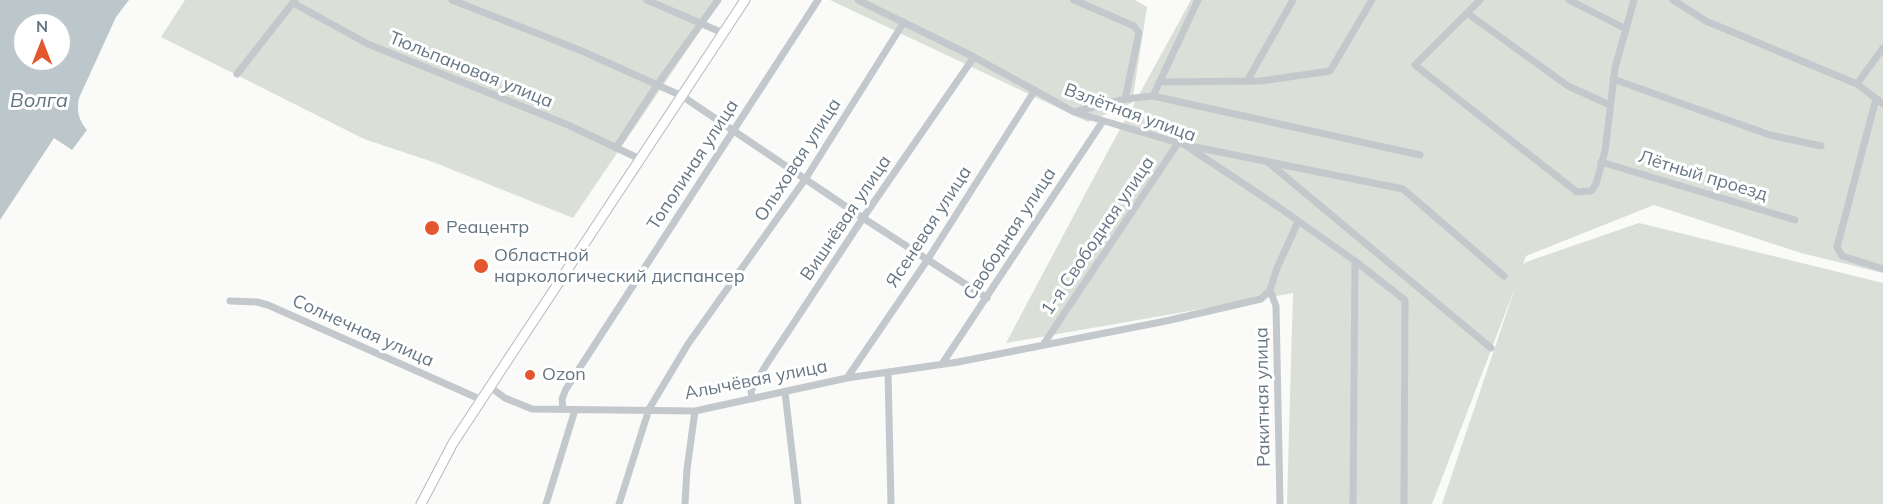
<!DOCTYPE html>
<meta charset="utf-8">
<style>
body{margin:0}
#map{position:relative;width:1883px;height:504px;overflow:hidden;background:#fafaf8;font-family:Mulish,sans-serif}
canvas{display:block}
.north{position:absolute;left:12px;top:12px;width:60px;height:60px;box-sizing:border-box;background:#fff;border:2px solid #c1c8cd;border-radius:50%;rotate:0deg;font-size:16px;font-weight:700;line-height:24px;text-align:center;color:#657683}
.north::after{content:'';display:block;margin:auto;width:21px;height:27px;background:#e4572e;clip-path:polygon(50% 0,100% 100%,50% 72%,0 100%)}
</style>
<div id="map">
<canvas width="1883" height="504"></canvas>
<div class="north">N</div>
</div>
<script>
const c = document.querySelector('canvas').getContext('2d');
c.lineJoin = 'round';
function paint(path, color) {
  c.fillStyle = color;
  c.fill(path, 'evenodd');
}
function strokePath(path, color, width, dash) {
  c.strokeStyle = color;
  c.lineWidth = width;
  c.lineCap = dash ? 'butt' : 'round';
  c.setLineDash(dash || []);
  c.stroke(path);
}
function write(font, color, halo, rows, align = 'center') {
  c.font = font + ' Mulish,sans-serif';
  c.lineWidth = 6;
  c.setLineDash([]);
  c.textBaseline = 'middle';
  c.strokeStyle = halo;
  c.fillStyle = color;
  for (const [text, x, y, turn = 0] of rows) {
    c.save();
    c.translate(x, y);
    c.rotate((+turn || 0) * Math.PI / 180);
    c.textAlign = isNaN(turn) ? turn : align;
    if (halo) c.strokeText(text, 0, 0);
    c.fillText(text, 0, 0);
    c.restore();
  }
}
paint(new Path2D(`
 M 185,0 L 721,0 L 573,218 L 433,162 L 364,139 L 161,37 Z
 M 830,0 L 1135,0 L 1147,7 L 1132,103 L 1088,122 Z
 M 1191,0 L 1883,0 L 1883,273 L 1801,253 L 1654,205 L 1526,256 L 1523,265 L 1526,262 L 1639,223 L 1883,283 L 1883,504 L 1442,504 L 1516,285 L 1432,504 L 1287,504 L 1293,293 L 1006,343 L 1107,153 Z`), '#dadfd7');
paint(new Path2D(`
 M 0,0 L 129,0 L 116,17 L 79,98 C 76,110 79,121 87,130 L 72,150 L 54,138 L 0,220 ZM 24,24 L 60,24 L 60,60 L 24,60 Z`), '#bbc7cb');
const secondary = new Path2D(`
 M 421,504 L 453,443 L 745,0`);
strokePath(secondary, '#b3babf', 11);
strokePath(new Path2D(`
 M 452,0 L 582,51 L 682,96 L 863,218 L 987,298
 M 647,0 L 723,33
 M 858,0 L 974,57 L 1074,112 L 1185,145 L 1277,206 L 1355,261 L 1405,300 L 1404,504
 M 1074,0 L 1134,26 L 1139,33 L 1125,99
 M 1480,0 L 1415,65 L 1577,192 L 1591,191 L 1596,184 L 1605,151 L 1615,68 L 1634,0
 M 1569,0 L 1626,29
 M 1673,0 L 1706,21 L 1857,84
 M 293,3 L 368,44 L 568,125 L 640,159
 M 1467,13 L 1568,86 L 1610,105
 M 1883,48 L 1857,84 L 1883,104
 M 237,74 L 295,0
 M 1613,79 L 1770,135 L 1821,146
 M 1247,81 L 1293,0
 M 1159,82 L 1261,81 L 1330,71 L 1372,0
 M 1153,96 L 1420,155
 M 1876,99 L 1837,247 L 1842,256 L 1883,269
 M 1074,112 L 1125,99 L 1153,96 L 1198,0
 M 1190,146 L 1403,189 L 1504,276
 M 616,148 L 657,85 L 718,0
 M 1601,162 L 1795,220
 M 1269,163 L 1491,348
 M 1270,290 L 1276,306 L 1280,504
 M 230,301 L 257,302 L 268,305 L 482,400
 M 1043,345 L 1178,143
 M 942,364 L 1103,121
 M 888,372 L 891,504
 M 847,378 L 928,259 L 1035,90
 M 490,387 L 505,398 L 532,409 L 695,411 L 847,378 L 958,362 L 1166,321 L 1261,299 L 1270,290 L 1277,268 L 1298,222
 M 785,392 L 798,504
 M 752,399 L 751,391 L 766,365 L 863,218 L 974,57
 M 563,409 L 562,399 L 566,389 L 818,0
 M 546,504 L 575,410
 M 619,504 L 649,409 L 688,344 L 806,178 L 904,22
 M 685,504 L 687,469 L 695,411
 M 1353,504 L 1355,261`), '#c3c8cc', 7);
strokePath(secondary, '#fff', 9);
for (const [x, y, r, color] of [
 [432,228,8,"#e4572e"],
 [481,266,8,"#e4572e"],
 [530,375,6,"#e4572e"]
]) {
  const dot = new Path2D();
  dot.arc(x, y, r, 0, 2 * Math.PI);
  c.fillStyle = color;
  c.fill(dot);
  strokePath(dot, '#fff', 2);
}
write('18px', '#657683', '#fff', [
 ["Тюльпановая улица",471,70,22],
 ["Взлётная улица",1130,113,20],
 ["Ольховая улица",798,160,-57],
 ["Тополиная улица",693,165,-57],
 ["Лётный проезд",1703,176,17],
 ["Вишнёвая улица",846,218,-56],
 ["Ясеневая улица",929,227,-57],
 ["Свободная улица",1010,234,-57],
 ["1-я Свободная улица",1098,236,-56],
 ["Солнечная улица",363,331,24],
 ["Алычёвая улица",756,380,-11],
 ["Ракитная улица",1263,397,-91]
]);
write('18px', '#657683', '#fff', [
 ["Реацентр",446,228],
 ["Областной",494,256],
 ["наркологический диспансер",494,277],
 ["Ozon",542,375]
], 'left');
write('italic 20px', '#60757c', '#fff', [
 ["Волга",39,101]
]);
</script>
